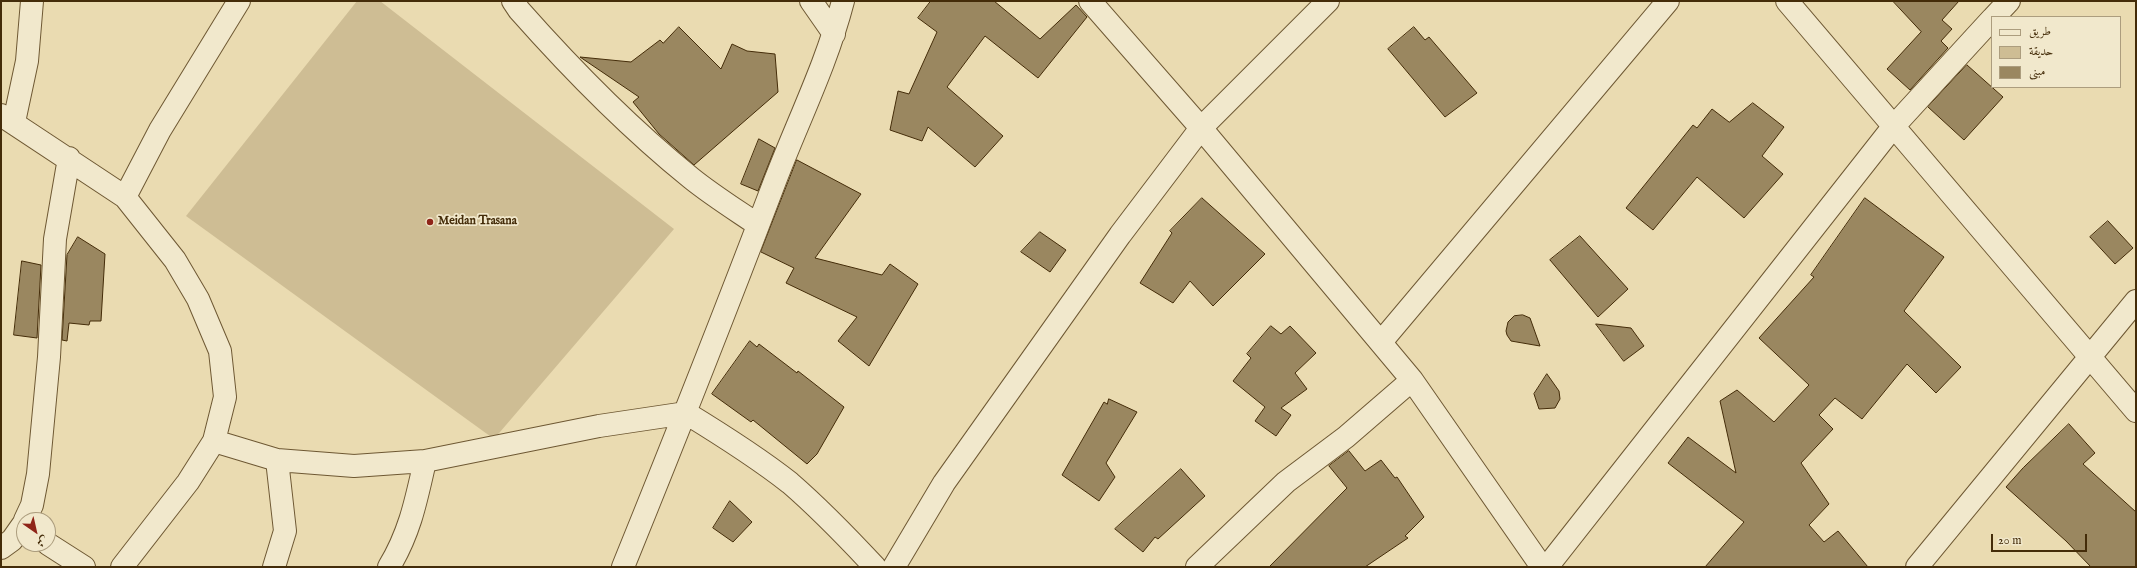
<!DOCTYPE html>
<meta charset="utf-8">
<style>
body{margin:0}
#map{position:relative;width:2137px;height:568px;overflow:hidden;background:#eadbb1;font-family:"IM FELL English",Amiri,serif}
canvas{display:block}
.frame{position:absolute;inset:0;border:2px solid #442c09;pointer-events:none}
.legend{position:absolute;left:1991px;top:16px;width:130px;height:72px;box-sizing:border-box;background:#f1e8cc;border:1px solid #ac9d7e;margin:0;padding:5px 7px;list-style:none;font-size:12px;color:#442c09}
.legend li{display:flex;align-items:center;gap:8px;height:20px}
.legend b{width:20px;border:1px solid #ac9d7e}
.north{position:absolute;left:16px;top:512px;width:40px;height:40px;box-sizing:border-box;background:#f1e8cc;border:1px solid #ac9d7e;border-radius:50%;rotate:146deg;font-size:11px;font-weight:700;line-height:16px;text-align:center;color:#442c09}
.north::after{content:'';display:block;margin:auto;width:14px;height:18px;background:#8f2418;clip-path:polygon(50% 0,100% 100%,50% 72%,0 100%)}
.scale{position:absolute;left:1991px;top:534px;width:96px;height:18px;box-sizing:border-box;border:2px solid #442c09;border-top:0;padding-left:5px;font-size:12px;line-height:14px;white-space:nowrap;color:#442c09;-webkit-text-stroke:3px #f1e8cc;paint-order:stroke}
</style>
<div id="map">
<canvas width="2137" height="568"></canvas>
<div class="frame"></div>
<ul class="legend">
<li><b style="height:5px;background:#f1e8cc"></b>طريق</li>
<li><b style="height:11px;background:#cebd94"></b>حديقة</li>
<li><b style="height:11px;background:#9a8760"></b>مبنى</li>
</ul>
<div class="north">ش</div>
<div class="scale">20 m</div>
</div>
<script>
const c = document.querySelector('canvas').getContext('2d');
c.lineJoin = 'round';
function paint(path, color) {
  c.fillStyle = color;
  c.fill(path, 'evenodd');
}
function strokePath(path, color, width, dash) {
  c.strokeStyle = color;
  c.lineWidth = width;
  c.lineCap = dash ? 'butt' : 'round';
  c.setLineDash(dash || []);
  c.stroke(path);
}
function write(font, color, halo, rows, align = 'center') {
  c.font = font + ' "IM FELL English",serif';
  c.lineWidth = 3.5;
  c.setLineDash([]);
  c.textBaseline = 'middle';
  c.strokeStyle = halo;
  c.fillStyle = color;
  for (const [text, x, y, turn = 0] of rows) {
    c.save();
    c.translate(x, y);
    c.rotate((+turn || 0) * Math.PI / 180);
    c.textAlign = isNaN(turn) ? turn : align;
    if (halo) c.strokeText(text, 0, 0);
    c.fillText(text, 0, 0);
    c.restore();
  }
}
paint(new Path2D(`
 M 357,1 L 380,1 L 674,229 L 494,439 L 186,216 Z`), '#cebd94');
const building = new Path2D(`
 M 931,1 L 994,1 L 1040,39 L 1076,5 L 1087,17 L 1038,78 L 985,36 L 947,87 L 1003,136 L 975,167 L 928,127 L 922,141 L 890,130 L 898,91 L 909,94 L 937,32 L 918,18 Z
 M 1893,1 L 1959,1 L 1942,20 L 1952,29 L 1941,41 L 1948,48 L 1910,90 L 1887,69 L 1921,32 Z
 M 679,27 L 721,69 L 732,44 L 747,51 L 775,54 L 778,92 L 694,165 L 659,134 L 633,102 L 639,97 L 580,57 L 631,62 L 660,40 L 663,43 Z
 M 1414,27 L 1425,40 L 1429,37 L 1477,93 L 1445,117 L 1388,49 Z
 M 1967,65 L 2003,97 L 1964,140 L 1928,107 Z
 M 1753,103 L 1784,127 L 1762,156 L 1783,174 L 1744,218 L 1697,177 L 1653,230 L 1626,208 L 1693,125 L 1697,128 L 1712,109 L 1729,122 Z
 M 759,139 L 775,148 L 758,191 L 741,184 Z
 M 797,160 L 861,194 L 815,258 L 882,275 L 890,264 L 918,284 L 869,366 L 838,341 L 857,317 L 786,283 L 794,268 L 761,252 Z
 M 1202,198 L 1265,254 L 1213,306 L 1190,281 L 1173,303 L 1140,283 L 1172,233 L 1170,231 Z
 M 1865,198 L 1944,257 L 1904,311 L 1961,367 L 1936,393 L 1907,364 L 1862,419 L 1835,398 L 1819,415 L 1833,429 L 1801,463 L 1829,504 L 1809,525 L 1824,542 L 1838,531 L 1868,567 L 1705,567 L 1744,522 L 1668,463 L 1688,437 L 1736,473 L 1720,401 L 1737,390 L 1774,422 L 1809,385 L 1759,338 L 1814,277 L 1811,275 Z
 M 2108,221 L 2133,248 L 2115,264 L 2090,237 Z
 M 1040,232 L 1066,250 L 1050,272 L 1021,252 Z
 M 1580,236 L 1628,289 L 1598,317 L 1550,260 Z
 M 78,237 L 105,254 L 101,321 L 90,321 L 89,325 L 69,323 L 67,341 L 62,340 L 67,255 Z
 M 22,261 L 41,265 L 37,338 L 14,335 Z
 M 1523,315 L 1530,318 L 1540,346 L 1511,341 L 1507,335 L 1506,331 L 1508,322 L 1514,316 Z
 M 1596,324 L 1631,328 L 1644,346 L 1624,361 Z
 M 1271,326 L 1281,334 L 1290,326 L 1316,353 L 1295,373 L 1307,389 L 1281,408 L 1291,415 L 1276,436 L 1255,421 L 1265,407 L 1233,381 L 1251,358 L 1247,354 Z
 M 750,341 L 757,347 L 759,344 L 797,373 L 798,371 L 844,407 L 817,454 L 807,464 L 753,420 L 751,422 L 712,394 Z
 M 1547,374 L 1559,391 L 1560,399 L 1555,408 L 1539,409 L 1534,394 Z
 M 1109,399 L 1137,412 L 1106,463 L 1115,477 L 1099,501 L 1062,475 L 1104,402 L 1107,404 Z
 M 2069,424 L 2095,453 L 2083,464 L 2136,512 L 2136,567 L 2091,567 L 2066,541 L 2006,487 L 2023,468 Z
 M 1349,451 L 1365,471 L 1381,460 L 1395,478 L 1397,477 L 1424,517 L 1405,536 L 1408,538 L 1365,567 L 1269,567 L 1347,488 L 1329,466 Z
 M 1181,469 L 1205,496 L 1158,539 L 1155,537 L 1143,552 L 1115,529 Z
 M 730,501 L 752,522 L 733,542 L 713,528 Z`);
paint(building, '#9a8760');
strokePath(building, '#442c09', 1);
const minor = new Path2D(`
 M 513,1 L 519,10 C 573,71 628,127 691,178 C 712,195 736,210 758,225
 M 811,1 L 834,34
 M 1090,1 L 1201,128 L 1412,380 L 1542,567
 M 1787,1 L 2136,411
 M 1994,17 L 2009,1
 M 1,115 L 125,197 L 175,260 L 198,299 L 220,351 L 225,397 L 214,441 L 188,482 L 122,567
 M 14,122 L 27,61 L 32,1
 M 125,197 L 160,130 L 239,1
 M 1381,342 L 1668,1
 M 214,441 L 277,460 L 354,466 L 425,461 L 599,426 L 686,413 C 722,435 757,457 790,483 C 820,509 848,538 875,567
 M 25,520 L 32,505 L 38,474 L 49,357 L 55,239 L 69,158
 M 48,544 L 84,567
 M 1,548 L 12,540 L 24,523
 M 274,567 L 285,531 L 277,460
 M 389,567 C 410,532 416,501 425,461
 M 623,567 C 675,439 726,310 775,181 C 798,121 827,63 843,1
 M 894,567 L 944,483 L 1120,235 L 1201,128 L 1328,1
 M 1197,567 L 1286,482 L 1346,437 L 1412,380
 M 1547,567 L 1893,127 L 1992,19
 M 1917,567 L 2136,301`);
strokePath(minor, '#6e5833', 24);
strokePath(minor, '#f1e8cc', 22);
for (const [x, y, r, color] of [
 [430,222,4,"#8f2418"]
]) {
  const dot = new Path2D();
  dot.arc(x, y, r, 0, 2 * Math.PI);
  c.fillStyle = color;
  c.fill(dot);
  strokePath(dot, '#f1e8cc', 1.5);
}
write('bold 12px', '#442c09', '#f1e8cc', [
 ["Meidan Trasana",438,222]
], 'left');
</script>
